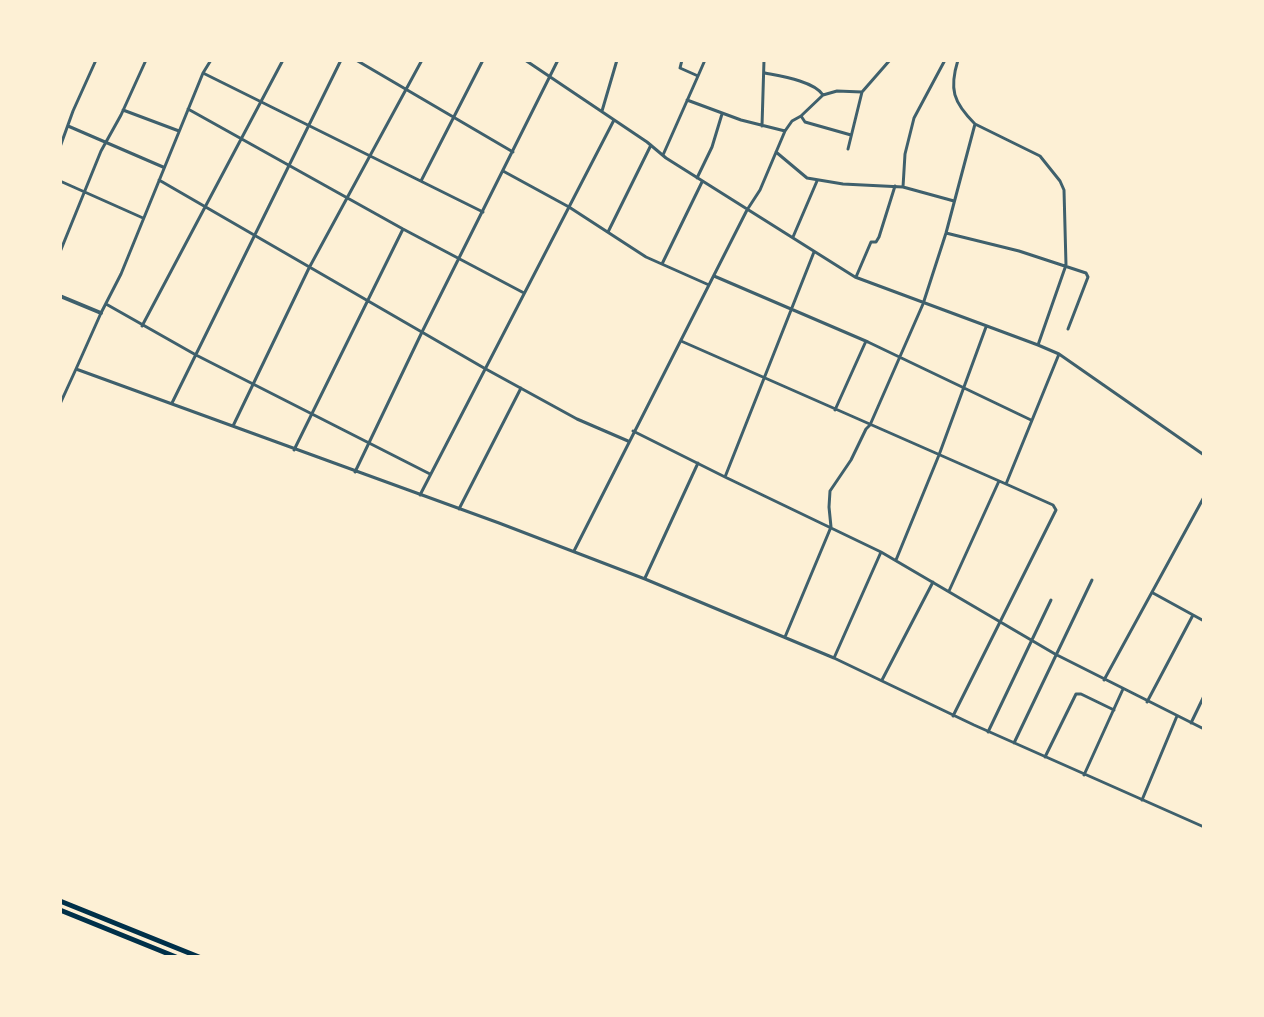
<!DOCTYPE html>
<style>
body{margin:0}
#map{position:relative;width:1264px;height:1017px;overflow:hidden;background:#fdf0d5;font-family:Roboto,sans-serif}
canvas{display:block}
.frame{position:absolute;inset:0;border:62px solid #fdf0d5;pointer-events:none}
</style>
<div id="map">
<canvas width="1264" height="1017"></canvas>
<div class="frame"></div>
</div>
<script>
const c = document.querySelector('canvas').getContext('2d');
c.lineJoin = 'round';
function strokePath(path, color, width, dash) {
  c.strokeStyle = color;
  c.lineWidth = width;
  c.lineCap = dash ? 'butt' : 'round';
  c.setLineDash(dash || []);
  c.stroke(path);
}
strokePath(new Path2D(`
 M 211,60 L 203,73 L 121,274 L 101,313 L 76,369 L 499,523 L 645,579 L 834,658 L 974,725 L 1204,827
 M 356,60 L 513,152
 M 525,60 L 647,142 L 666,158 L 855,277 L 1038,345 L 1059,354 L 1204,455
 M 203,73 L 483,212
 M 765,73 C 780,76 814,81 823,95
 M 698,76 L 705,60
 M 687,100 L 741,120 L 785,131
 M 188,109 L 403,229 L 524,293
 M 123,110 L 179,131
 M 602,111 L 617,60
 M 801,116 L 805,122 L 851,135
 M 975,124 L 1040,156 L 1060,181 L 1064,190 L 1066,265 L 1038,345
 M 68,126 L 163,167
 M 762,126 L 764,60
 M 60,147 L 73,111 L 96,60
 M 848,149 L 862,92
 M 776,152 L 807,178 L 843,184 L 903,187 L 954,201
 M 663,155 L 698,76 L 680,68 L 682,60
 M 503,171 L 569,207 L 646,257 L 709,285
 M 697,178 L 712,147 L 722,114
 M 159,180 L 484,368 L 577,419 L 628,441
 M 60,181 L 143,218
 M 421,181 L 483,60
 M 903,187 L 905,154 L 914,118 L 945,60
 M 608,232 L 651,145
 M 946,233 L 1019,251 L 1086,273 L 1088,277 L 1068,329
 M 793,237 L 817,181
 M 60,252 L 101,151 L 121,115 L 146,60
 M 662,264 L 702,182
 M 714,276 L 868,342 L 1031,420
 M 856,277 L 871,242 L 876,242 L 879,237 L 895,186
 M 106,304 L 196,355 L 430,474
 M 142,326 L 283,60
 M 681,341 L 1006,484 L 1059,354
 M 172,403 L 341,60
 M 60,404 L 76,369
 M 835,410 L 866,341
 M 233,426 L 309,268 L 422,60
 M 633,431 L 725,477 L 814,252
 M 294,450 L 403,229
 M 355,472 L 422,332 L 558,60
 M 725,477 L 881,552 L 1055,654 L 1204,729
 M 420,495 L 614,120
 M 459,509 L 521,388
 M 574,551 L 747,210 L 760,190 L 785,131 L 792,121 L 801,116 L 823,95 L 837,91 L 862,92 L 890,60
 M 896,560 L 939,455 L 986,327
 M 645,578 L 698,463
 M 949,591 L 999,481
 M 1153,593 L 1204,621
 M 785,637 L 831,527 L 829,507 L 830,491 L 851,460 L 866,429 L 870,425 L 923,304 L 946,233 L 975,124 C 953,102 949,89 958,60
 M 834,658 L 881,552
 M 882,680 L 933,582
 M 1104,680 L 1204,497
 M 1147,702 L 1193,615
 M 953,716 L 1056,510 L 1053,505 L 1006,484
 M 1191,723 L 1204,696
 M 988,732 L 1051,600
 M 1014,743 L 1092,580
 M 1045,757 L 1076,694 L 1081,694 L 1114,710
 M 1084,775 L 1123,689
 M 1142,800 L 1177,716`), '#3f606c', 3);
strokePath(new Path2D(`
 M 60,296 L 101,313`), '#3f606c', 4);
strokePath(new Path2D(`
 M 60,901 L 199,957
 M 60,910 L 176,957`), '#003049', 5);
</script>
